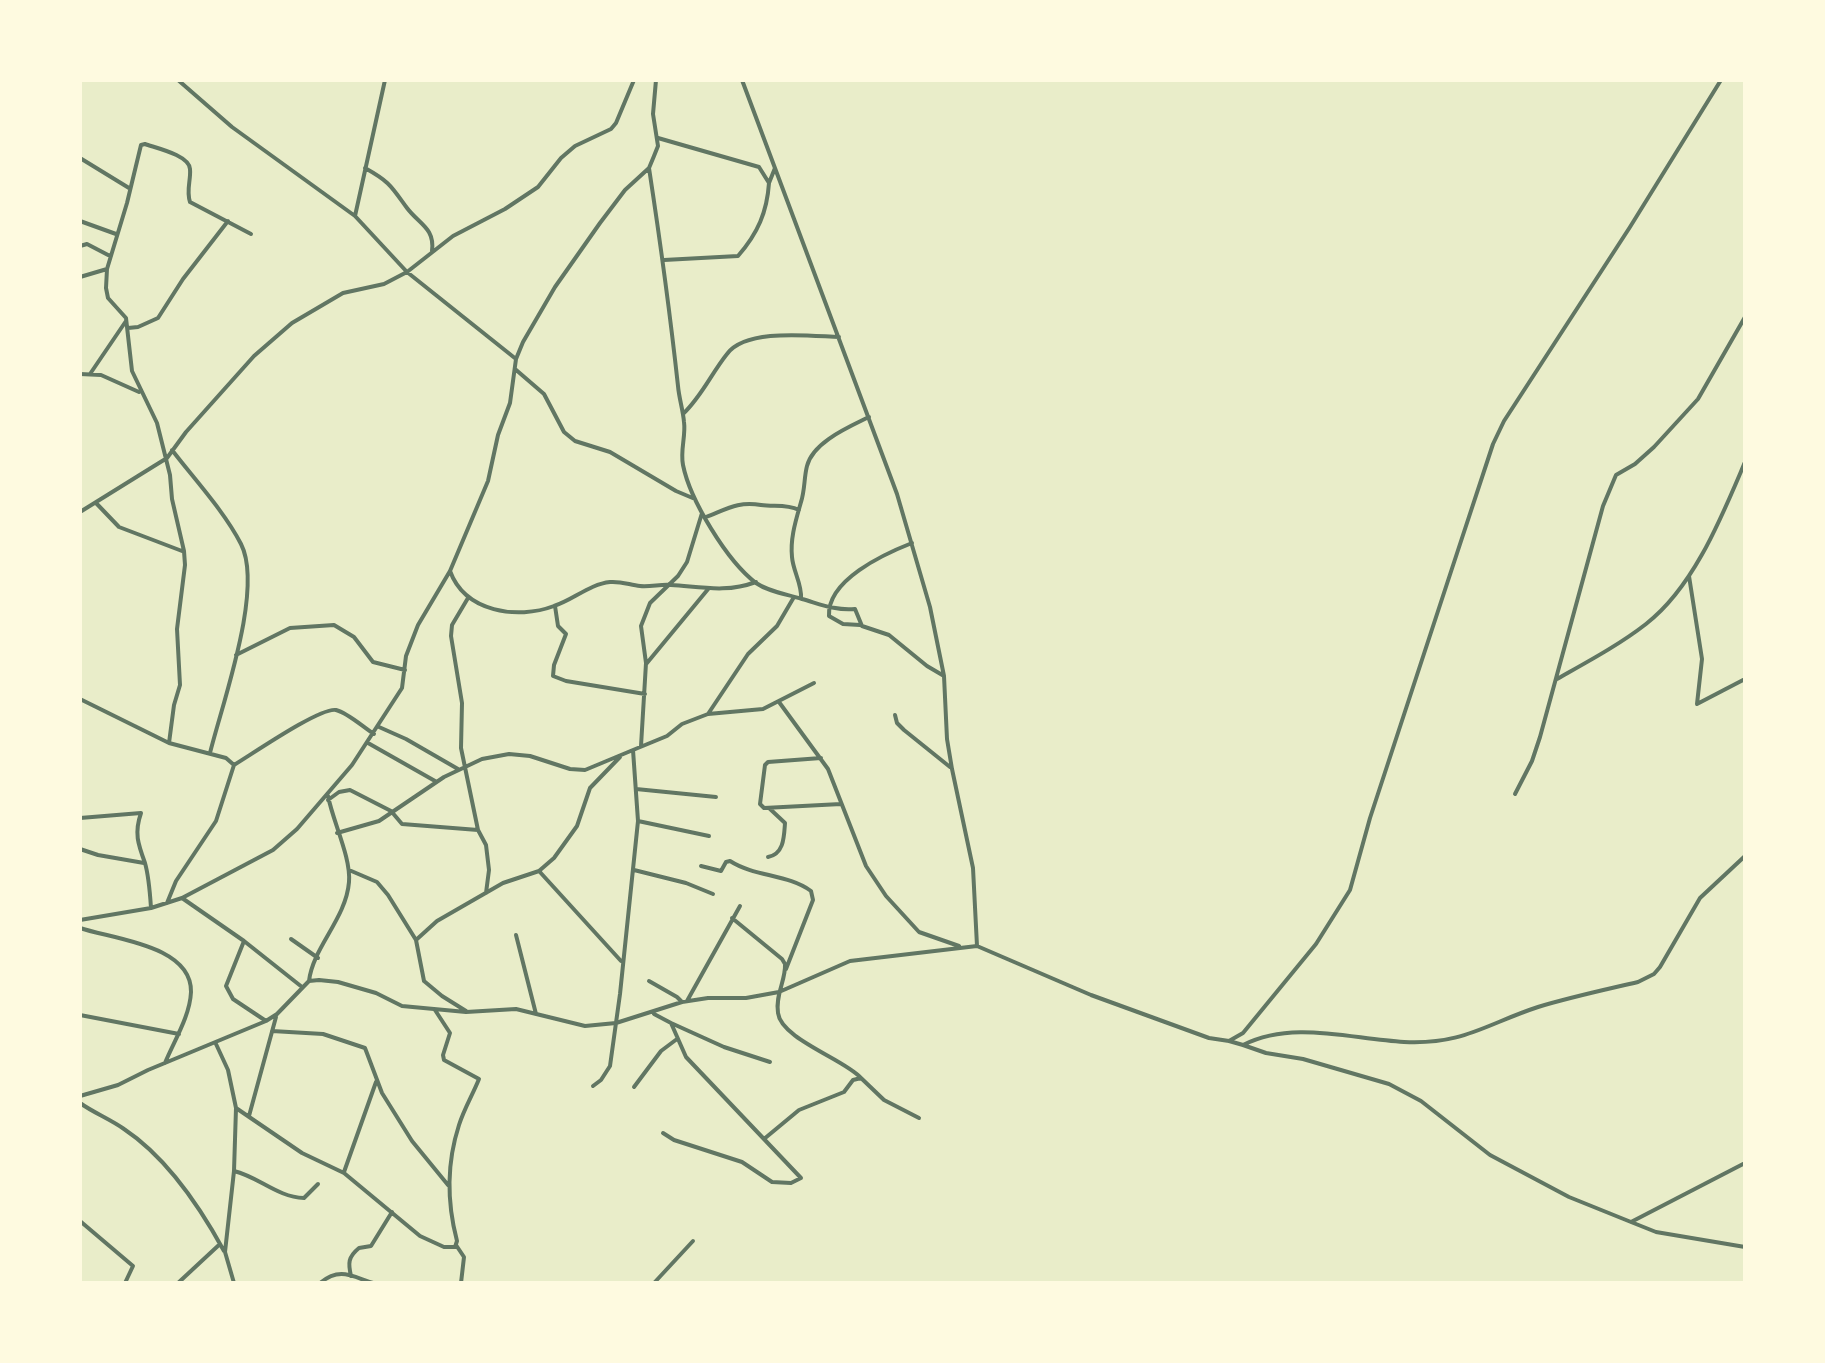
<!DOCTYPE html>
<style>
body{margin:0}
#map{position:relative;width:1825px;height:1363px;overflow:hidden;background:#e9edc9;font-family:Quicksand,sans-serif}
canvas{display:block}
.frame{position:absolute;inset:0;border:82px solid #fefae0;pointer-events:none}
</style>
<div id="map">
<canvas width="1825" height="1363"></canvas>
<div class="frame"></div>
</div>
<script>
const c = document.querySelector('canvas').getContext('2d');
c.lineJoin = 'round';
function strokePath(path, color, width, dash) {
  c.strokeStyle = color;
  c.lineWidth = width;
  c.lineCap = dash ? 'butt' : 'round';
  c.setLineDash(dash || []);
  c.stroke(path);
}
strokePath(new Path2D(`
 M 178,80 L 232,127 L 355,216
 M 385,80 L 355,216 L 407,272 L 516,359
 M 742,80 L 897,494 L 930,607 L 944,676 L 947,739 L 952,769 L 973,868 L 977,946
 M 658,138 L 759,167 L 769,183 L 775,168
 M 80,158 L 129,188
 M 365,168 C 390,182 391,186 407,208 C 419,224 435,228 432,251
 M 649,168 C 660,240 670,313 678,386 C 679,398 683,410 684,422 C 686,436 680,450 683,465 C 690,500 727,561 756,583 C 769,592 786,594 802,599 C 820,604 836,611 855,609 L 862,626 L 889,635 L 927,666 L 944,676
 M 80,221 L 116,234
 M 80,246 L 87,244 L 110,256
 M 664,260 L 738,256 C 758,233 767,212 769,183
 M 80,277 L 107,269
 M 128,328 L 138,327 L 158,318 L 183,279 L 228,221
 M 515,369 L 544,394 L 564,432 L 575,441 L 610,452 L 676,491 L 695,499
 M 80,374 L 101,375 L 139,392
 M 90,374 L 126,321
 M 683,414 C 702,396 711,374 727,354 C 746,328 810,336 839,337
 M 172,450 C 195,480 224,511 241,544 C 264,589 222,704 210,753
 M 96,503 L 119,527 L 182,551
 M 80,512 L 167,458 L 186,432 L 254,356 L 292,323 L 343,293 L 384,284 L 407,272 L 453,236 L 505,209 L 538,187 L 561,158 L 575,146 L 611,129 L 616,123 L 634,80
 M 706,517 C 727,509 738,501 761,505 C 774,507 786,504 799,510
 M 450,571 C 465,612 517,620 554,606 C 573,600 590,584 610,582 C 621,581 630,585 640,586 C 651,587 661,584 671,585 C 702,587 726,593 756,582
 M 1689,576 L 1702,659 L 1697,704
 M 468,598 L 452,625 L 451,636 L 462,703 L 461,748 L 478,830 L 486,845 L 489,870 L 486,893
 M 801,598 C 802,584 793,571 792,557 C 790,538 796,520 801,502 C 805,490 804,477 807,466 C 813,442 849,427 869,417
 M 555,606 L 558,626 L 566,634 L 554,665 L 553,676 L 566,681 L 645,694
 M 860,625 L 843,624 L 829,616 C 827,580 884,554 912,543
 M 236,655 L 290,628 L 334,625 L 354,637 L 373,662 L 405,670
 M 647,663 L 709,588
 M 1557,679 C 1587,662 1619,645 1646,624 C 1694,587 1722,516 1745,462
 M 80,699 L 169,743 L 226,758 L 234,765 L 216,821 L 176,881 L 167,903
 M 779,702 L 828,769 L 866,866 L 886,896 L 919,932 L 959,946
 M 1697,704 L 1745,679
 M 708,714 L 748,654 L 777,626 L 794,597
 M 895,715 L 897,723 L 904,730 L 950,767
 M 379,727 L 406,739 L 458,769
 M 169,743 L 174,705 L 180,685 L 177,629 L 185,565 L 184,551 L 172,499 L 170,475 L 157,423 L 132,371 L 126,318 L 108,298 L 106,288 L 107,269 L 127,203 L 141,145 L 145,144 C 156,148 189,155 190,169 C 191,181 186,190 190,202 L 251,234
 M 368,743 L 435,781
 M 641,746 L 646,663 L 641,626 L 650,603 L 678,576 L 687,562 L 702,513
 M 821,758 L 768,762 L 765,765 L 760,804 L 764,808 L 841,804
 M 234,765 C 251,755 320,707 336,710 C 348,713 363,727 374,734
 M 636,789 L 716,797
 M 1515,794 L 1532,761 L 1540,737 L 1603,506 L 1616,475 L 1635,464 L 1654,447 L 1698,399 L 1745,317
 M 328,800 L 339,792 L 350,790 L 391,811 L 402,824 L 478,830
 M 80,818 L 141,813 C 134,833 138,844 145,863 C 149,877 150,893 151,908
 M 638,821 L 709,836
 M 337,833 L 379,821 L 444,777 L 482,759 L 509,754 L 530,756 L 570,769 L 585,770 L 633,750
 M 80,849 L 98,855 L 144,863
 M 768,857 C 784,854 784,837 785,823 L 769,808
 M 701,866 L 721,871 L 726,862 L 730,861 C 755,877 788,874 811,891 L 813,900 L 786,969
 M 349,870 L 377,882 L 388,895 L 416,940 L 424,981 L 442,996 L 466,1011
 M 634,870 L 686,883 L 713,894
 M 539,871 L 621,961
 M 182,898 L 244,941 L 302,987
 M 732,918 L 782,959 L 785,964 C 786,980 775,995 778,1013 C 781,1039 846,1060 861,1078
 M 80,920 L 151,908 L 182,898 L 273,850 L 297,829 L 352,765 L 402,688 L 406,656 L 418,625 L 450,571 L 488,481 L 498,435 L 510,403 L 516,359 L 523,342 L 555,287 L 600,223 L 625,190 L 649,168 L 654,156 L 658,146 L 653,114 L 656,80
 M 80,928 C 112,939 192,945 191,992 C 190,1016 174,1041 165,1063
 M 516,935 L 536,1014
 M 291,939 L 318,958
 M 416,940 L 437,921 L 503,883 L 539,871 L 554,858 L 577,826 L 590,788 L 620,757
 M 244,941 L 226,986 L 233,999 L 266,1021
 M 309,981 C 313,947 346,919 349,882 C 351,857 333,822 328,796
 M 649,981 L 677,997 L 682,1002
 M 687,1001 L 740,906
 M 654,1014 L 671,1023 L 686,1057 L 801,1178 L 791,1183 L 772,1182 L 742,1162 L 674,1140 L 663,1133
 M 80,1015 L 179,1034
 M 671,1023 L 724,1047 L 770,1062
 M 272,1031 L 323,1034 L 365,1048 L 382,1093 L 412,1141 L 448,1185
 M 1229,1041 L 1243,1045 C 1293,1020 1350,1039 1404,1042 C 1463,1045 1486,1024 1538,1007 C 1571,997 1604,990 1638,982 L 1654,974 L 1660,967 L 1700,898 L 1745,856
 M 216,1044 L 228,1070 L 236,1108 L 234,1171 L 225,1252 L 234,1283
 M 1243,1045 L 1266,1053 L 1303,1059 L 1389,1084 L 1421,1101 L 1490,1155 L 1569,1197 L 1631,1222
 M 593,1086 L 601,1080 L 610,1066 L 620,994 L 638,821 L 633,750 L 667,736 L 682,724 L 708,714 L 763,709 L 814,683
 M 634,1087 L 661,1051 L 677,1039
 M 80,1096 L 118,1085 L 148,1070 L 266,1021 L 277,1014 L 309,981 L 319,980 L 338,982 L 376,993 L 402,1006 L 466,1012 L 516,1009 L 585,1026 L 616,1023 L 682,1002 L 708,998 L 746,998 L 779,992 L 850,961 L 977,946 L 1091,995 L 1209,1038 L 1229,1041 L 1243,1033 L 1316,944 L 1350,890 L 1370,818 L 1463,535 L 1493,444 L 1504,421 L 1630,227 L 1721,80
 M 80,1103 C 94,1113 110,1119 124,1129 C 166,1157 200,1207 224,1251
 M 236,1108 L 302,1153 L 344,1173 L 420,1236 L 444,1247 L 455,1247 L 457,1241 C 447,1203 447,1162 459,1125 C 464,1109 473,1094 479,1079 L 444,1060 L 443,1055 L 450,1033 L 435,1010
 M 249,1116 L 276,1017
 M 764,1139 L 799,1110 L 844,1092 L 853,1080 L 861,1078 L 884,1100 L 919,1118
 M 1745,1163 L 1631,1222 L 1656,1232 L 1745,1247
 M 234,1171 C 259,1177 277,1197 304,1198 L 318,1184
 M 344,1172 L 376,1082
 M 80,1221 L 133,1266 L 125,1283
 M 456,1245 L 464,1257 L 461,1283
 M 351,1276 C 348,1263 348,1257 359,1248 L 371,1246 L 392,1212
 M 80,1283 L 82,1283
 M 178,1283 L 220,1244
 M 320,1283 C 340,1267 351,1276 373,1283
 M 654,1283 L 693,1241`), '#617663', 4);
</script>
